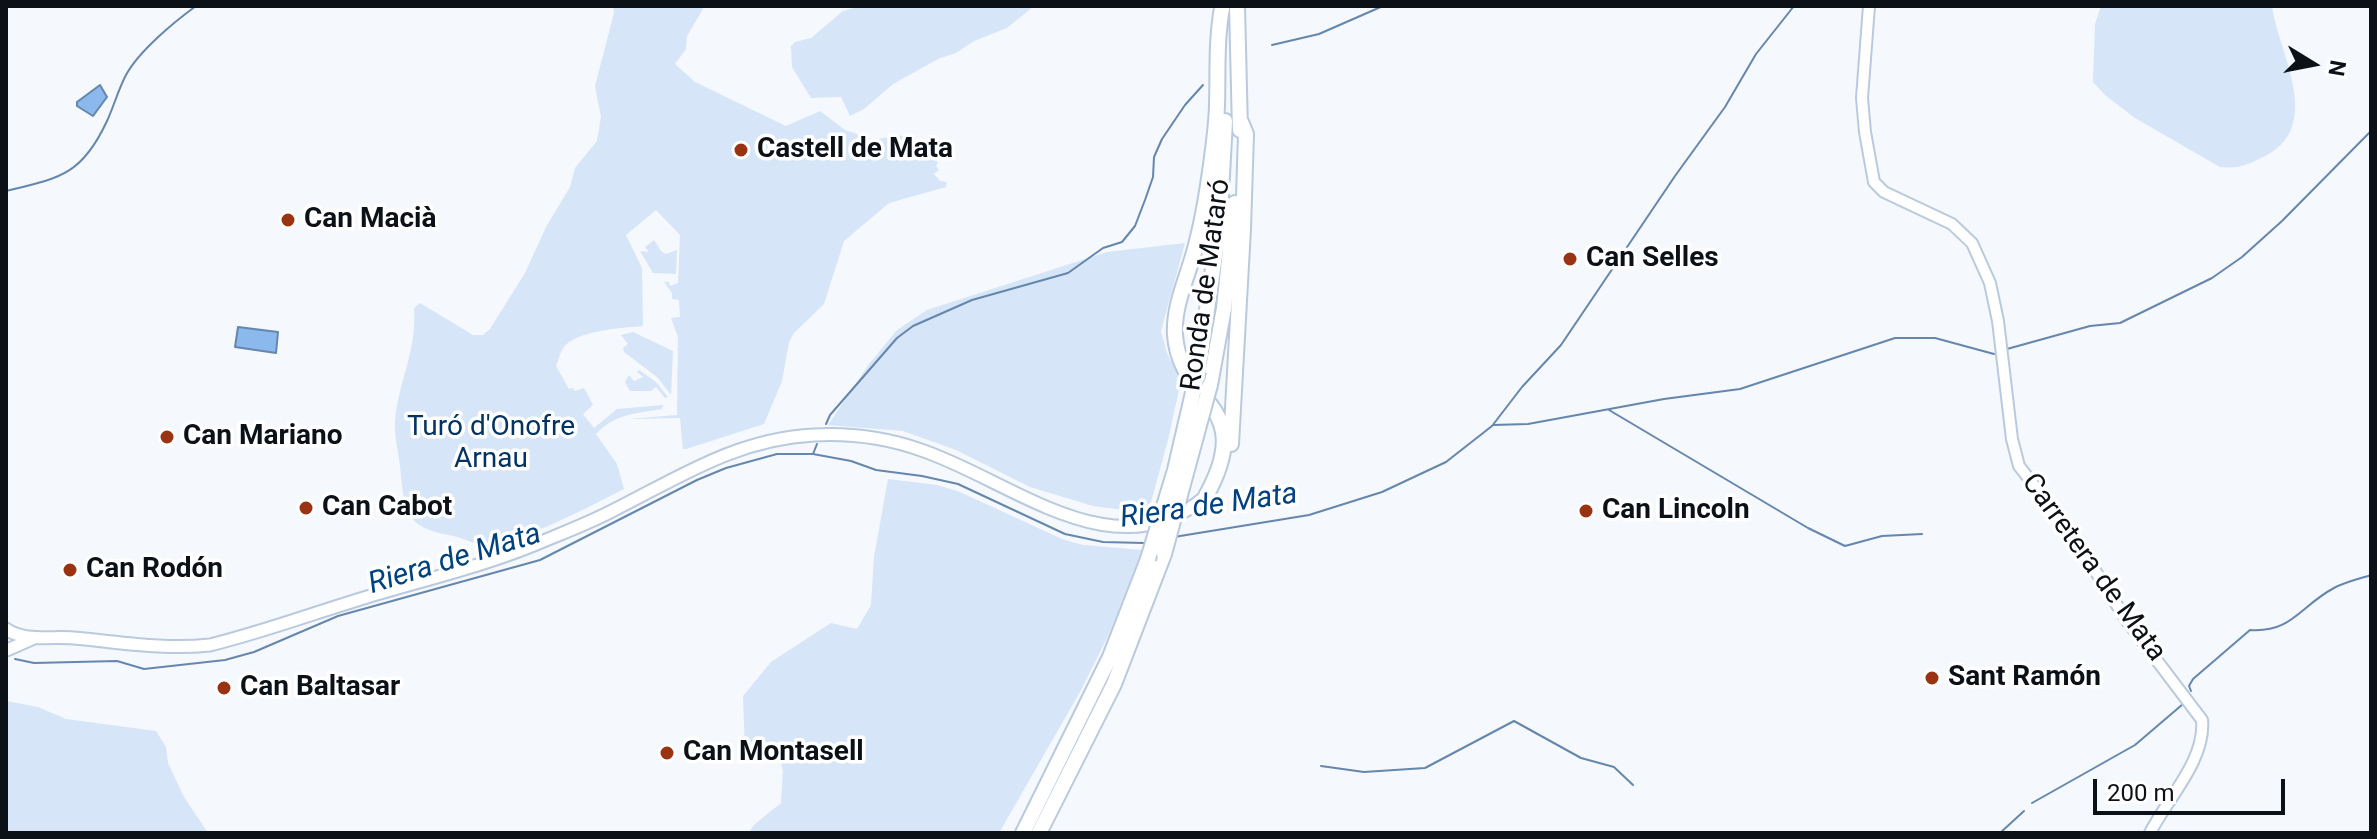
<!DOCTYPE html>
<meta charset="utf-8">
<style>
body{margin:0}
#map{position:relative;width:2377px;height:839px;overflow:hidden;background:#f5f8fc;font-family:Roboto,sans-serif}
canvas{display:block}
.frame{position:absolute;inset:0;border:8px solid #0c1118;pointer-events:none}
.north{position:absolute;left:2273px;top:24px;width:80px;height:80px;-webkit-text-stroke:6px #fff;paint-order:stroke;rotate:100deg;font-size:22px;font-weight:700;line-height:32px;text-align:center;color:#0c1118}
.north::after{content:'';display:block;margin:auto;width:28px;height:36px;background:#0c1118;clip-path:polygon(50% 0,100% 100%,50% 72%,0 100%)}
.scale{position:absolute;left:2093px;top:779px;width:192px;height:36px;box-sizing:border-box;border:4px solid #0c1118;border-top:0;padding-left:10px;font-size:24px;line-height:28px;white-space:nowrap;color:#0c1118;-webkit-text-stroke:6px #fff;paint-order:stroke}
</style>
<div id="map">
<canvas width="2377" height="839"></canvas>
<div class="frame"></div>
<div class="north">N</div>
<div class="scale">200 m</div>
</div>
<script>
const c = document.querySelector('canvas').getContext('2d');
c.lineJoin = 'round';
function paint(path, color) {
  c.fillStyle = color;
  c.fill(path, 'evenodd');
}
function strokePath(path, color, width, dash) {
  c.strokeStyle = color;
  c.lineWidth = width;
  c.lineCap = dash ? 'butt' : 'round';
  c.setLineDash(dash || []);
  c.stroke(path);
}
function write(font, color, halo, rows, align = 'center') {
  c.font = font + ' Roboto,sans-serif';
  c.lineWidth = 7;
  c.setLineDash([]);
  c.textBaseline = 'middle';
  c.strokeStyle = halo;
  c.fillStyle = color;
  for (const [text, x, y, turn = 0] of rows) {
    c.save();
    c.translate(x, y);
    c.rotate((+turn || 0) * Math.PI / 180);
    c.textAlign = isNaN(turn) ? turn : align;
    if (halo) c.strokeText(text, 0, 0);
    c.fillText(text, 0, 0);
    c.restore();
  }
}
paint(new Path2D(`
 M 613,6 L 702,6 L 703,9 L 687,36 L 686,49 L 675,64 L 695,82 L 786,126 L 820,111 L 845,130 L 874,140 L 899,135 L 921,142 L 938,163 L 936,166 L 939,170 L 934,174 L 940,181 L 947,182 L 946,187 L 889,203 L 844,241 L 824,304 L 794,333 L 789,342 L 782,381 L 764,424 L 686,449 L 683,449 L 680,418 L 628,419 L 677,415 L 678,337 L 671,318 L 680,317 L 679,300 L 672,299 L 672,293 L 664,282 L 669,282 L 670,286 L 678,283 L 680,235 L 656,210 L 626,235 L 642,268 L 643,326 C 623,328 576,330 563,348 C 560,353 558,361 556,366 L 569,389 L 573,388 L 575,391 L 584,388 L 593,405 L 583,414 L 594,428 L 617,409 L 663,405 L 662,409 C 635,414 616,413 596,434 L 617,464 L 624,489 C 589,506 514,549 476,543 C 469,542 461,537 453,536 C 411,528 405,519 401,476 C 400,457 394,440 395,421 C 399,379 417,352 414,308 L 420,303 L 473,335 L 483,335 L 490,329 L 525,273 L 546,227 L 570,187 L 575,168 L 597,141 L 601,117 L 595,86 L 614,13 Z
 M 861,6 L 1034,6 L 1007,28 L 974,41 L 956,53 L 940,58 L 893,84 L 864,109 L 850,116 L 841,97 L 811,98 L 792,67 L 791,46 L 795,42 L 811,38 L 843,11 Z
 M 2101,6 L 2272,6 C 2278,52 2324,124 2267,155 C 2249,164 2241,169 2220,167 L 2135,118 L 2105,95 L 2093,82 L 2095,24 Z
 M 654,240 L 661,251 L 666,254 L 677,250 L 676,274 L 653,273 L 640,251 L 649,252 L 645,247 Z
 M 1185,243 L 1161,331 L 1167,353 L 1181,381 L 1168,440 L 1148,513 L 1093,506 L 1030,487 L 956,450 L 903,431 L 828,425 L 869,364 L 897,330 L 927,310 L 1107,252 Z
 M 633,332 L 673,351 L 671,395 L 657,377 L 624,352 L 623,348 L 628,344 L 621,335 Z
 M 639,370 L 656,382 L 668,397 L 665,398 L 656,387 L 651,391 L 630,391 L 625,382 L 629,375 L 634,381 L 643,377 L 637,372 Z
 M 888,479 L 937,485 L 960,492 L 1062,539 L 1083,545 L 1142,550 L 1110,632 L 1080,692 L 999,833 L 748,833 L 755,824 L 781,803 L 783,771 L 776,745 L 745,749 L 743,696 L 771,662 L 831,623 L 857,629 L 871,605 L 874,557 Z
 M 6,701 L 38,707 L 66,719 L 156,731 L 166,747 L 168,763 L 184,797 L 208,833 L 8,833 Z`), '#d6e5f7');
const water = new Path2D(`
 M 100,85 L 107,97 L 93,116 L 77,106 L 77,102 Z
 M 238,327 L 278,332 L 276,353 L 235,347 Z`);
paint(water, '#8bb8ed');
strokePath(water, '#6586ad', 2);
strokePath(new Path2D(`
 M 1272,45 L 1319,34 L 1383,6
 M 6,191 C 60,178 82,175 107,121 C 114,106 118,90 126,75 C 139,51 174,22 196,6
 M 2007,349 L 2090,326 L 2120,323 L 2212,278 L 2242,257 L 2282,221 L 2371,131
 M 1609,410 L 1808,528 L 1845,546 L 1882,536 L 1922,534
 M 826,424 L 830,415 L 897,338 L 913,326 L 972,300 L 1068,273 L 1103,248 L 1122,242 L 1135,226 L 1145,200 L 1153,177 L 1154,157 L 1162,139 L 1185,105 L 1203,85
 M 1493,425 L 1528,424 L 1664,399 L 1740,389 L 1895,338 L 1935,338 L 1994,354
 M 813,454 L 817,444
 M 1174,537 L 1309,515 L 1382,492 L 1446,462 L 1492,426 L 1522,387 L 1561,345 L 1675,176 L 1725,107 L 1756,54 L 1794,6
 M 15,659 L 34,663 L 117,661 L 144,669 L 225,660 L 254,652 L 338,616 L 540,560 L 697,480 L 726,468 L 777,454 L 813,454 L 851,461 L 876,470 L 922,476 L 958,484 L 1065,534 L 1103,542 L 1144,543
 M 2191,691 L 2189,686 L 2193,679 L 2250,630 C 2292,633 2300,606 2334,588 C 2345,582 2359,579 2371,575
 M 1321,766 L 1364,772 L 1425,768 L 1514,721 L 1581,758 L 1614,767 L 1633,785
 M 2032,803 L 2135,745 L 2183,704
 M 2000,833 L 2024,811`), '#6586ad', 2);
const secondary = new Path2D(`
 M 1869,6 L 1862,98 L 1865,132 L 1874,182 L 1884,192 L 1952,224 L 1972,243 L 1990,283 L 1998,321 L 2012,439 L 2019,466 L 2070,531 L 2127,621 L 2202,720 C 2206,760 2167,799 2150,833`);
const primary = new Path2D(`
 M 6,629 C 24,642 52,636 73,638 C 120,642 163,650 210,645 C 263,632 314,613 367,597 C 423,580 480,567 534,545 C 560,534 587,524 612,511 C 680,477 736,439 814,435 C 850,433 887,438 921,450 C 1011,480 1116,575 1206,496
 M 7,650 L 32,639`);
const highway = new Path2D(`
 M 1237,6 L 1240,130
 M 1198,371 L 1219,228 L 1225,121
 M 1210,385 L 1224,308 L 1235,203
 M 1231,444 L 1243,229 L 1246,134 L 1241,122
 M 1206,496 C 1258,402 1180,406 1175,335 C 1173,305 1189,274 1196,245 C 1201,226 1205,205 1208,185 C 1212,159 1216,132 1217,106 C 1218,73 1216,41 1222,8
 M 1023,833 L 1110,657 L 1148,559
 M 1039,833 L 1114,684 L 1164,554`);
strokePath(secondary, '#b9cade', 14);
strokePath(primary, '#b9cade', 15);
strokePath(highway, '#b9cade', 18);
strokePath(secondary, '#fff', 10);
strokePath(primary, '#fff', 11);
strokePath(highway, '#fff', 14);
const highwayBridge = new Path2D(`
 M 1164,554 L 1210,385
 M 1148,559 L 1175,470 L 1198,371`);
strokePath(highwayBridge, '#b9cade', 18, []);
strokePath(highwayBridge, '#fff', 14);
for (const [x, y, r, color] of [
 [741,150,8,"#9a3312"],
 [288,220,8,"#9a3312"],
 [1570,259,8,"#9a3312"],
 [167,437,8,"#9a3312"],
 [306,508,8,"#9a3312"],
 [1586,511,8,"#9a3312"],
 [70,570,8,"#9a3312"],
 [1932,678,8,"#9a3312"],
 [224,688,8,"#9a3312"],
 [667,753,8,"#9a3312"]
]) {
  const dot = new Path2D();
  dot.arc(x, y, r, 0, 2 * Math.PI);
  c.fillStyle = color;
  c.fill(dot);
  strokePath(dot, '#fff', 3);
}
write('bold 28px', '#0c1118', '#fff', [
 ["Castell de Mata",757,150],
 ["Can Macià",304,220],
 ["Can Selles",1586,259],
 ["Can Mariano",183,437],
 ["Can Cabot",322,508],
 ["Can Lincoln",1602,511],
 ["Can Rodón",86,570],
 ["Sant Ramón",1948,678],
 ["Can Baltasar",240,688],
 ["Can Montasell",683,753]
], 'left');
write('28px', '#0c1118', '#fff', [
 ["Ronda de Mataró",1207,285,-82],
 ["Carretera de Mata",2093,568,54]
]);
write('28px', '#033362', '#fff', [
 ["Turó d'Onofre",491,428],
 ["Arnau",491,460]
]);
write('italic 30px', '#00417f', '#fff', [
 ["Riera de Mata",1209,507,-8],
 ["Riera de Mata",455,560,-17]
]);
</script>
